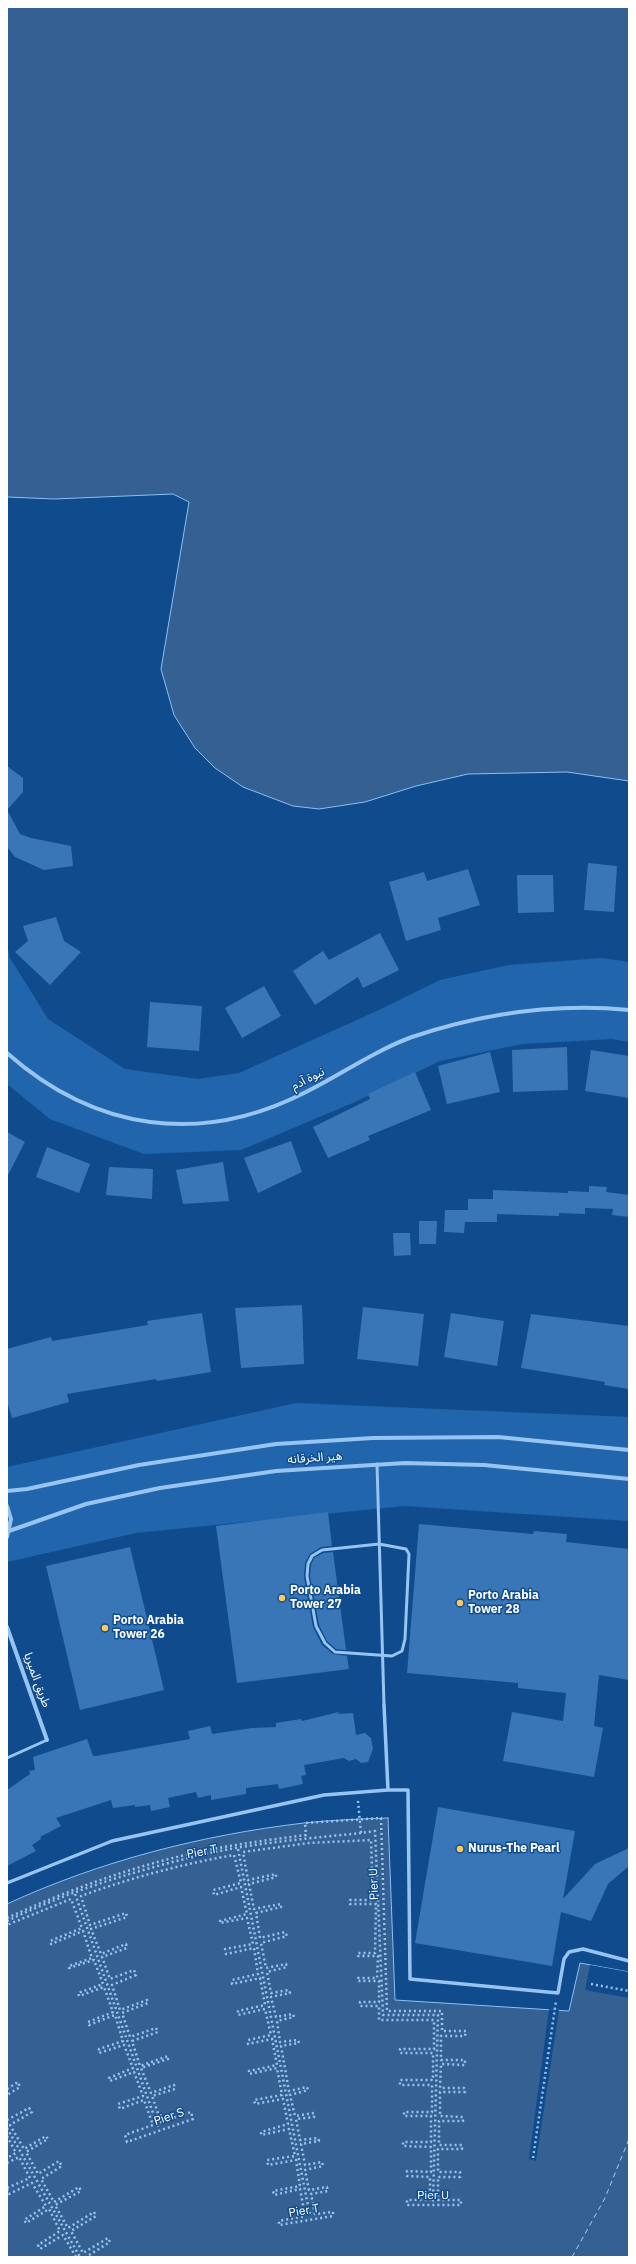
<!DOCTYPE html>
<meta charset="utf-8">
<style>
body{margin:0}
#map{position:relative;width:636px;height:2264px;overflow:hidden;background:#104c8d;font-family:"IBM Plex Sans",sans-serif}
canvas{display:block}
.frame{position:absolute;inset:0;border:8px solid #fff;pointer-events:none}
</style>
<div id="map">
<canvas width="636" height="2264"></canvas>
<div class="frame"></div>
</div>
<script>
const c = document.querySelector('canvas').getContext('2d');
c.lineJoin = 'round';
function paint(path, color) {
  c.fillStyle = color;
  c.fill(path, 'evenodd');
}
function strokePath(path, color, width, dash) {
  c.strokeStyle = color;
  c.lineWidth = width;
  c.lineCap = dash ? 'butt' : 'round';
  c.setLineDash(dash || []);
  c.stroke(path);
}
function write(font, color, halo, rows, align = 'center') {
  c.font = font + ' "IBM Plex Sans","Noto Sans Arabic",sans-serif';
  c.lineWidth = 3;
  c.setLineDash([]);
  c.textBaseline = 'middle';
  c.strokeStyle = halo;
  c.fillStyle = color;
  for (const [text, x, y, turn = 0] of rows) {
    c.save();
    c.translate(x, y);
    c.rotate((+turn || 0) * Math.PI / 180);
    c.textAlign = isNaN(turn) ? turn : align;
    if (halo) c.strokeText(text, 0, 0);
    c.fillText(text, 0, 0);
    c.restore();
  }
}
paint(new Path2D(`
 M 7,946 L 10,958 L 48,1019 L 125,1069 L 198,1079 L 239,1073 L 379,1010 L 440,980 L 509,965 L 602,958 L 629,962 L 629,1042 L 612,1039 L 522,1044 L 440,1061 L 355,1102 L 241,1150 L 144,1154 L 50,1119 L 7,1084 Z
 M 296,1403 L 629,1417 L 629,1521 L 404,1506 L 136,1533 L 7,1562 L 7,1467 Z`), '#2166ad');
const water = new Path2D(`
 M 7,7 L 629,7 L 629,781 L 567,772 L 468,774 L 416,786 L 365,802 L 319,809 L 293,806 L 243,787 L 215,768 L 195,748 L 174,715 L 161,669 L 189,502 L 173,494 L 54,499 L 7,497 Z
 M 388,1818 L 395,2000 L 569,2011 L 580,1963 L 629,1972 L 629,2257 L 7,2257 L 7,1904 C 100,1861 202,1835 304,1823 C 332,1820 360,1819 388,1818 Z`);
paint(water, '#346192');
strokePath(water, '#89c0f6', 1);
paint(new Path2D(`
 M 590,1965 L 629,1972 L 629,1998 L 585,1990 Z
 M 549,2009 L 559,2010 L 536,2161 L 529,2159 Z`), '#104c8d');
strokePath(new Path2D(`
 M 572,2257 L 605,2198 L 629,2139`), '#a4cefa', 1, [5, 4]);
paint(new Path2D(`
 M 7,766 L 23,778 L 23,792 L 7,810 Z
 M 7,810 L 20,834 L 31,838 L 71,846 L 73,866 L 44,870 L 15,857 L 7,847 Z
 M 588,863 L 617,866 L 614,912 L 584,910 Z
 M 468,869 L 480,905 L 438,918 L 441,930 L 406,941 L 389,882 L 424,872 L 427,881 Z
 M 517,875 L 553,875 L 554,912 L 518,913 Z
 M 56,917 L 64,941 L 81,952 L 50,985 L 15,952 L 28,941 L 23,926 Z
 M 380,933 L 399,970 L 363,988 L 358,977 L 315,1005 L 293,971 L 323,951 L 329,960 Z
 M 264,986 L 281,1016 L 242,1038 L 225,1008 Z
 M 150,1002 L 202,1006 L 199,1051 L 147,1047 Z
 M 567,1047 L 568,1090 L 513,1092 L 512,1050 Z
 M 591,1050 L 629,1056 L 629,1098 L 585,1091 Z
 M 490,1052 L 500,1092 L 447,1104 L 438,1066 Z
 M 415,1072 L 431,1110 L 368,1136 L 370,1140 L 328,1158 L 313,1127 L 370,1099 L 368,1094 Z
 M 7,1132 L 25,1142 L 7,1177 Z
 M 291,1141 L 302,1172 L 258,1193 L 244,1158 Z
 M 47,1147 L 90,1164 L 79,1193 L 36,1177 Z
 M 223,1162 L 229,1201 L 183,1204 L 176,1170 Z
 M 109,1167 L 153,1169 L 152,1199 L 106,1195 Z
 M 589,1186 L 607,1187 L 606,1192 L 629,1195 L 629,1217 L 612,1215 L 613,1209 L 585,1208 L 585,1214 L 559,1213 L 559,1216 L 497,1214 L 497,1222 L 465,1222 L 464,1233 L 444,1232 L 445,1210 L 468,1210 L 468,1199 L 493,1199 L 493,1190 L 568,1193 L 568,1191 L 589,1192 Z
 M 419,1221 L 437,1221 L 436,1244 L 419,1244 Z
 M 393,1233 L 410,1233 L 411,1255 L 394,1256 Z
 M 302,1305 L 304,1364 L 241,1368 L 235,1308 Z
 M 363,1307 L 424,1314 L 418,1366 L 357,1359 Z
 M 202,1313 L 211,1372 L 157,1381 L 156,1379 L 67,1394 L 69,1402 L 12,1418 L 7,1401 L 7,1349 L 51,1337 L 52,1341 L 148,1325 L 147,1321 Z
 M 451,1313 L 504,1321 L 497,1366 L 444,1357 Z
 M 531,1314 L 629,1326 L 629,1389 L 604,1385 L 605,1382 L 521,1368 Z
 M 328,1512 L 332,1546 L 321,1547 L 310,1554 L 305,1563 L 304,1577 L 313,1627 L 322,1645 L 333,1654 L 347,1656 L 349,1669 L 237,1683 L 216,1526 Z
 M 419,1524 L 533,1534 L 534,1531 L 567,1534 L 566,1542 L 629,1549 L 629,1680 L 599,1675 L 594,1726 L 603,1728 L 594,1777 L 503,1761 L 512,1712 L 563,1721 L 566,1693 L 518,1688 L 518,1683 L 407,1673 Z
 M 130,1547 L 164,1690 L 80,1710 L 46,1566 Z
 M 333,1552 L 346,1650 L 336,1649 L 327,1641 L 319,1625 L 310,1576 L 311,1565 L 314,1558 L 323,1553 Z
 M 339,1712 L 338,1714 L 353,1713 L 356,1735 L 365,1733 L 371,1738 L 373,1749 L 368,1762 L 361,1763 L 356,1759 L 349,1761 L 344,1758 L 304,1765 L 306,1775 L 301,1776 L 303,1784 L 279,1789 L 278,1784 L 246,1788 L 246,1794 L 211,1800 L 211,1795 L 198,1798 L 196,1792 L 168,1798 L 170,1807 L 151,1811 L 150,1805 L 135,1807 L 135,1805 L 113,1808 L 111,1800 L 56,1818 L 61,1826 L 40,1837 L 41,1839 L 32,1845 L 36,1851 L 7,1866 L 7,1790 L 30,1774 L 29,1771 L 35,1770 L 33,1757 L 87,1739 L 93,1756 L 96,1756 L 190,1739 L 188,1731 L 210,1726 L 212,1734 L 252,1728 L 276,1727 L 276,1723 L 301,1719 L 302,1721 Z
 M 438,1807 L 575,1831 L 563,1899 L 595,1864 L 629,1848 L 629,1866 L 608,1884 L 591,1921 L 561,1912 L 552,1966 L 415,1943 Z`), '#3876b7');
strokePath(new Path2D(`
 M 358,1801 L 361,1833 L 375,1831 L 383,2015 L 438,2015 L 433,2202
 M 238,1849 L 310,2216
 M 75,1894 L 158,2127
 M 7,1918 C 79,1885 158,1857 236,1845 C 259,1841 283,1838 306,1835 L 305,1823 L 381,1818 L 387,2011 L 442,2011 L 442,2031 L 466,2031 L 465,2036 L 441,2036 L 441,2060 L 465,2060 L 465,2065 L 441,2064 L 440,2088 L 464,2088 L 465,2092 L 440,2092 L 440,2116 L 463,2117 L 463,2121 L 439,2121 L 439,2145 L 462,2145 L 462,2149 L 438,2149 L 438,2172 L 460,2172 L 460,2177 L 438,2177 L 438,2200 L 461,2200 L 461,2205 L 407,2205 L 407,2200 L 430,2200 L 430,2177 L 407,2176 L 407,2171 L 431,2172 L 431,2147 L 403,2146 L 403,2142 L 431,2142 L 431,2116 L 404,2116 L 404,2112 L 432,2112 L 432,2085 L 400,2085 L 400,2080 L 433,2080 L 433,2053 L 400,2053 L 400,2049 L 434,2049 L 434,2020 L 379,2020 L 379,2006 L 360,2006 L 360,2002 L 379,2002 L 379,1981 L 358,1981 L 358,1978 L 377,1978 L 378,1956 L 358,1956 L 358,1953 L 375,1953 L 376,1904 L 350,1904 L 350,1900 L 373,1900 L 371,1840 L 309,1843 L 243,1852 L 248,1880 L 276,1874 L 276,1877 L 249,1884 L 254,1909 L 281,1904 L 281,1907 L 256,1913 L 260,1938 L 285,1932 L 287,1936 L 261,1943 L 266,1968 L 286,1964 L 287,1967 L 267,1972 L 271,1993 L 289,1990 L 290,1993 L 271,1997 L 276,2017 L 293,2014 L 294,2017 L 277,2021 L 280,2042 L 298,2040 L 299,2043 L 281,2046 L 289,2091 L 307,2087 L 308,2090 L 290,2095 L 295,2116 L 314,2113 L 314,2117 L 296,2119 L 300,2140 L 318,2138 L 319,2141 L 301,2144 L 305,2165 L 322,2162 L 323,2166 L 305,2170 L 309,2190 L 327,2187 L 328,2191 L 311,2194 L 315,2214 L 333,2212 L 333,2216 L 279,2225 L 279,2221 L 305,2216 L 300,2189 L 274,2195 L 273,2191 L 300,2186 L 296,2160 L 268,2165 L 267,2160 L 295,2156 L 289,2129 L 261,2135 L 261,2132 L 288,2124 L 283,2099 L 255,2104 L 254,2100 L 282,2095 L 277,2068 L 249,2074 L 249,2071 L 277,2065 L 272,2039 L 248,2044 L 248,2040 L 271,2035 L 265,2009 L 238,2015 L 238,2011 L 265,2005 L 260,1978 L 232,1984 L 232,1980 L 258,1974 L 254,1948 L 226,1954 L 225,1949 L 253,1944 L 247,1918 L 220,1923 L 220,1921 L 247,1914 L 241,1887 L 214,1895 L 213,1890 L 241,1883 L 234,1855 C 182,1864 130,1878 81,1896 L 90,1925 L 126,1913 L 127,1917 L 91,1929 L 101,1954 L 126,1944 L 127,1948 L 102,1957 L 110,1979 L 134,1970 L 136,1975 L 112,1985 L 120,2010 L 147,2000 L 148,2003 L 122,2013 L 130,2037 L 156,2028 L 158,2032 L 132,2041 L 140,2066 L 168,2056 L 168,2059 L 141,2068 L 151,2093 L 174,2085 L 175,2089 L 152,2096 L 161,2122 L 191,2112 L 193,2119 L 127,2142 L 125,2135 L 153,2125 L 144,2100 L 120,2109 L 118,2104 L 143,2096 L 134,2072 L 110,2081 L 109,2078 L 133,2068 L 124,2045 L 99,2053 L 99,2049 L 123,2041 L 115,2015 L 89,2025 L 88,2022 L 113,2012 L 104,1987 L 79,1996 L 78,1993 L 103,1984 L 94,1960 L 69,1968 L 69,1966 L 92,1958 L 83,1931 L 51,1944 L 50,1941 L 82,1928 L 71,1899 L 7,1925
 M 7,1921 C 65,1893 130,1872 193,1857 C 248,1843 305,1839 361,1833
 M 591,1984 L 629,1991
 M 7,2089 L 18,2082 L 20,2087 L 7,2095
 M 7,2120 L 29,2108 L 32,2112 L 10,2125 L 24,2149 L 46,2136 L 48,2139 L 26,2152 L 38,2174 L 59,2161 L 62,2166 L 41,2179 L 54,2202 L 79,2187 L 81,2191 L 55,2205 L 68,2228 L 94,2212 L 96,2216 L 71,2231 L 83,2253 L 108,2238 L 110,2242 L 86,2257
 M 7,2128 L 80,2257
 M 7,2136 L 16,2153 L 7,2158
 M 533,2158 L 556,2001
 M 7,2163 L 19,2157 L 30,2178 L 7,2188
 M 7,2189 L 9,2194 L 32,2183 L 46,2206 L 24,2220 L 26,2223 L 49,2209 L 60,2231 L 38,2245 L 40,2249 L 63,2235 L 76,2257`), '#98c4f2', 2.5, [2, 3]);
strokePath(new Path2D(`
 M 377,1464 L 384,1705
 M 379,1544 L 406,1549 L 409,1554 L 405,1639 L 402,1651 L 392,1656 L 335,1652 L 325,1643 L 316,1626 L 307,1576 L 308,1564 L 312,1556 L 322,1550 Z
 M 7,1758 L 47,1740`), '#98c4f2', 3);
strokePath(new Path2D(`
 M 388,1790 L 408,1790 L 410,1979 L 558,1993 L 564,1959 L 569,1952 L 583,1949 L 629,1961
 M 7,1883 L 112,1841 L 324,1795 L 388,1790 L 384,1705`), '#98c4f2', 3.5);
strokePath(new Path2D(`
 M 7,1053 C 95,1131 201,1146 306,1092 C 340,1075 376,1050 412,1037 C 481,1014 556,1003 629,1010
 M 7,1491 L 27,1489 L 139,1465 L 276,1444 L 373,1438 L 498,1437 L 629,1450
 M 7,1506 L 11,1519 L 7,1537
 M 9,1531 L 86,1504 L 160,1488 L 276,1471 L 405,1463 L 484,1465 L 629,1479
 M 7,1627 L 47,1740`), '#98c4f2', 4);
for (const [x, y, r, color] of [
 [282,1598,4,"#ffc959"],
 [460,1603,4,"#ffc959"],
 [105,1628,4,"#ffc959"],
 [460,1849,4,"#ffc959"]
]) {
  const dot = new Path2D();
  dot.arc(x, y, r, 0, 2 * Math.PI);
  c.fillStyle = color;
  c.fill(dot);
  strokePath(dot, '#104c8d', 1.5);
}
write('12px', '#fff', '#104c8d', [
 ["نيوة آدم",308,1079,-27],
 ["هير الخرقانه",315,1458,-4],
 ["طريق الميريا",37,1680,70],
 ["Pier T",202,1852,-11],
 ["Pier U",374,1884,-92],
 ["Pier S",169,2117,-19],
 ["Pier U",433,2196],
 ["Pier T",304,2211,-10]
]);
write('bold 12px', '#fff', '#104c8d', [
 ["Porto Arabia",290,1591],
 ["Tower 27",290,1605],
 ["Porto Arabia",468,1596],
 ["Tower 28",468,1610],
 ["Porto Arabia",113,1621],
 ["Tower 26",113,1635],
 ["Nurus-The Pearl",468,1849]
], 'left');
</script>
